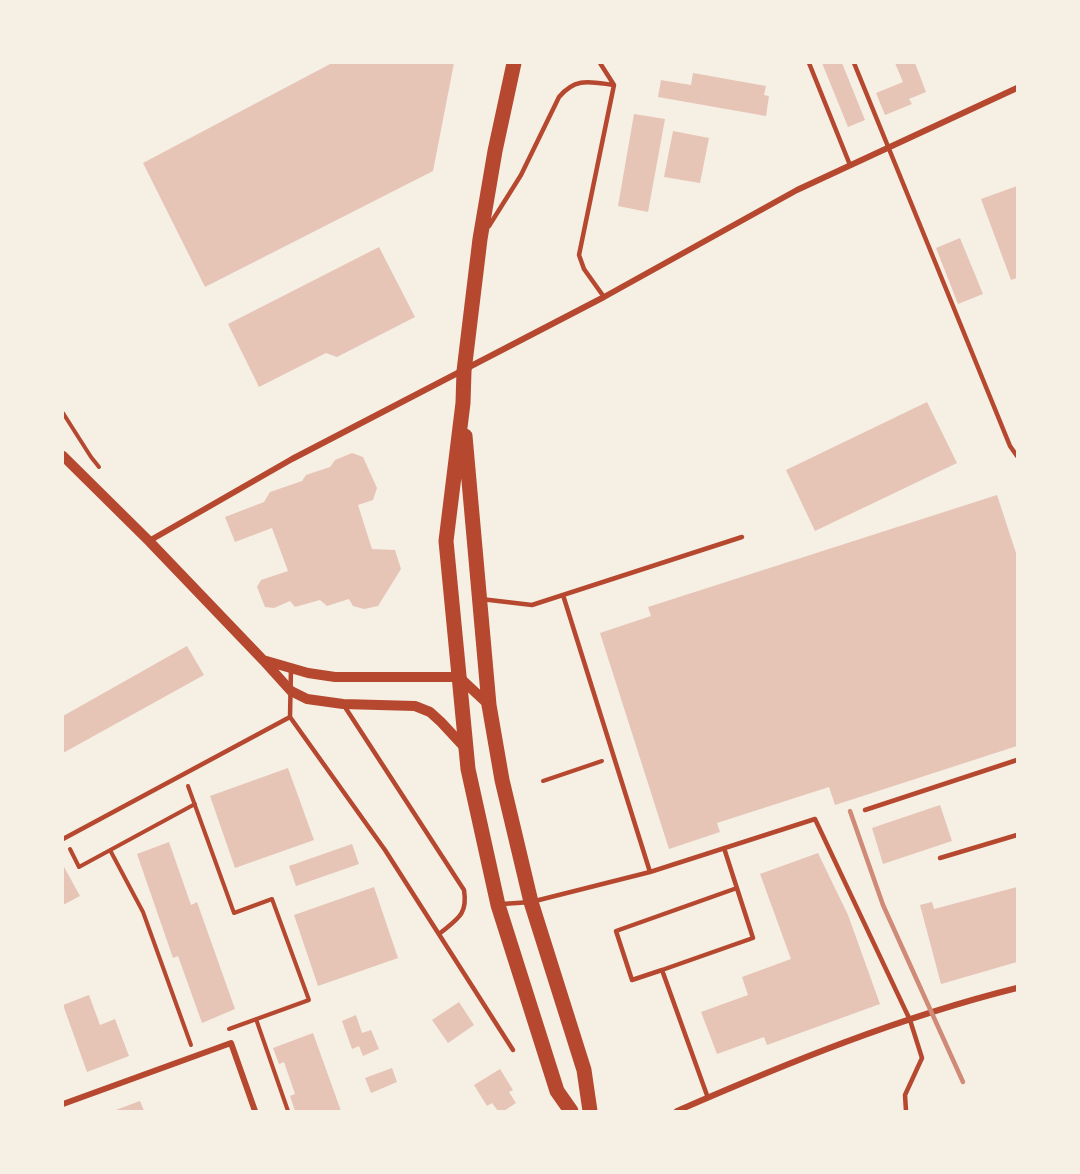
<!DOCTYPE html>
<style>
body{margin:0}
#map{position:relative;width:1080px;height:1174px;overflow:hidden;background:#f6efe4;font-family:"Playfair Display",serif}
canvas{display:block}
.frame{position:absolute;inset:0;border:64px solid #f6efe4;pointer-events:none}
</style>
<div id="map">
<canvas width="1080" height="1174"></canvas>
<div class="frame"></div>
</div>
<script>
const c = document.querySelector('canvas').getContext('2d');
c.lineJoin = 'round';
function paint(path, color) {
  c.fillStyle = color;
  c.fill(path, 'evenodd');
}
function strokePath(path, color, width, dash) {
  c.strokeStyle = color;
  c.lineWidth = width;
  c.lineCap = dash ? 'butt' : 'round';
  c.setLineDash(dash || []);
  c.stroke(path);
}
paint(new Path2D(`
 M 332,63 L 454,63 L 433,171 L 205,287 L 143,163 Z
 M 822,63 L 842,63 L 865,120 L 848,127 Z
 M 895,63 L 915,63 L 926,92 L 909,99 L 912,104 L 885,115 L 876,93 L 903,82 Z
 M 693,73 L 766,86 L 764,95 L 769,96 L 766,116 L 658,97 L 661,80 L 691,85 Z
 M 634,114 L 665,119 L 648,212 L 618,206 Z
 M 673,131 L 709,138 L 700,183 L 664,177 Z
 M 1017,186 L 1017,278 L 1011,280 L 981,199 Z
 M 960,238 L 983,294 L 958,304 L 936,248 Z
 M 379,247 L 415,317 L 337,357 L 326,353 L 259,387 L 228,324 Z
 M 927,402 L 957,463 L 815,531 L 786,470 Z
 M 352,453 L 363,457 L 377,488 L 373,500 L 358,505 L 372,549 L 395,550 L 401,569 L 378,606 L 364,609 L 353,606 L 349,599 L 327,606 L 320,600 L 295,607 L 290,601 L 274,608 L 265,607 L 257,587 L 261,580 L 288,571 L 272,528 L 235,542 L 225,517 L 264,502 L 270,492 L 302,481 L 306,475 L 330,467 L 335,460 Z
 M 997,495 L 1017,556 L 1017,746 L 835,805 L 829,787 L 717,823 L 720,832 L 669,849 L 600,633 L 651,616 L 648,607 Z
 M 187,646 L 204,675 L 63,753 L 63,716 Z
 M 288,768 L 314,840 L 235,868 L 210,796 Z
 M 940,805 L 952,841 L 883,864 L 872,828 Z
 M 169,842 L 191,905 L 197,902 L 235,1009 L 202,1023 L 178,956 L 173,958 L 137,854 Z
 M 352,844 L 359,864 L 296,886 L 289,866 Z
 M 818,853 L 848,915 L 880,1004 L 767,1045 L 764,1037 L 717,1054 L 701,1012 L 748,995 L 742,977 L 791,959 L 760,874 Z
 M 63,865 L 80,896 L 63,905 Z
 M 374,887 L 398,958 L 318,986 L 294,915 Z
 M 1017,887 L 1017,962 L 941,984 L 920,905 L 932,902 L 934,909 Z
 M 89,995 L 100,1025 L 115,1019 L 129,1056 L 87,1072 L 63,1005 Z
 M 459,1002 L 474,1025 L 448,1043 L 432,1020 Z
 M 356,1015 L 362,1033 L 371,1030 L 379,1049 L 363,1056 L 359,1046 L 352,1049 L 342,1021 Z
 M 313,1033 L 341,1111 L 295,1111 L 290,1096 L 295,1094 L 284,1062 L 279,1064 L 273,1048 Z
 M 392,1068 L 397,1082 L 371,1093 L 365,1078 Z
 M 500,1069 L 513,1090 L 509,1092 L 516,1103 L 504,1111 L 498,1111 L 492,1103 L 487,1106 L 474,1085 Z
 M 140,1101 L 144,1111 L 113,1111 Z`), '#e6c5b7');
strokePath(new Path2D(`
 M 63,413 L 91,457 L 99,467
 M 543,781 L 602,761
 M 188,786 L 234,913 L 272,899 L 309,1000 L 229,1029
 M 70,849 L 79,867 L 195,804
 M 110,850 L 143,912 L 191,1045
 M 256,1019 L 288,1111`), '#b5482f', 4);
strokePath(new Path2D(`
 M 600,63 L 614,85 L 579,255 L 584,269 L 604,297
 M 809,63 L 850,165
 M 854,63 L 1010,446 L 1017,456
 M 489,226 L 521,175 L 559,97 C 576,77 590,82 614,85
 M 563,595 L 650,872
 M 481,599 L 532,605 L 742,537
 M 291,668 L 290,717 L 385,850 L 513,1050
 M 343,704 L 464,890 C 468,915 457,919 439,934
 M 865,810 L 1017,760
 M 63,839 L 290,717
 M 940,858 L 1017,835
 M 502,904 L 531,902 L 650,872 L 815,819 L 910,1020 L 922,1058 L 905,1095 L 906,1111
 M 662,970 L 632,980 L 616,931 L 737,888
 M 708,1098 L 662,970 L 753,938 L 724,848`), '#b5482f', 4.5);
strokePath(new Path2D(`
 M 149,541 L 292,459 L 604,297 L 797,190 L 1017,88
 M 63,1104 L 231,1043 L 255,1111
 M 677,1111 C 787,1063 900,1017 1017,988`), '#b5482f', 6);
strokePath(new Path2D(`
 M 63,456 L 149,541 L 263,660 L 291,691 L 307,699 L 343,704 L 415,706 L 430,712 L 441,722 L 467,750
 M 263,660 L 308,673 L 335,677 L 459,677 L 489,705`), '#b5482f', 10);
strokePath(new Path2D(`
 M 514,63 L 495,151 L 480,239 L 464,371 L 463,403 L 446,541 L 468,769 L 498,905 L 557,1091 L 571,1111
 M 465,436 L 489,705 L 502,780 L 531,902 L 584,1070 L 590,1111`), '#b5482f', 15);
strokePath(new Path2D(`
 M 850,811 L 883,905 L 963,1082`), '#cf8b77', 4.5);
</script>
